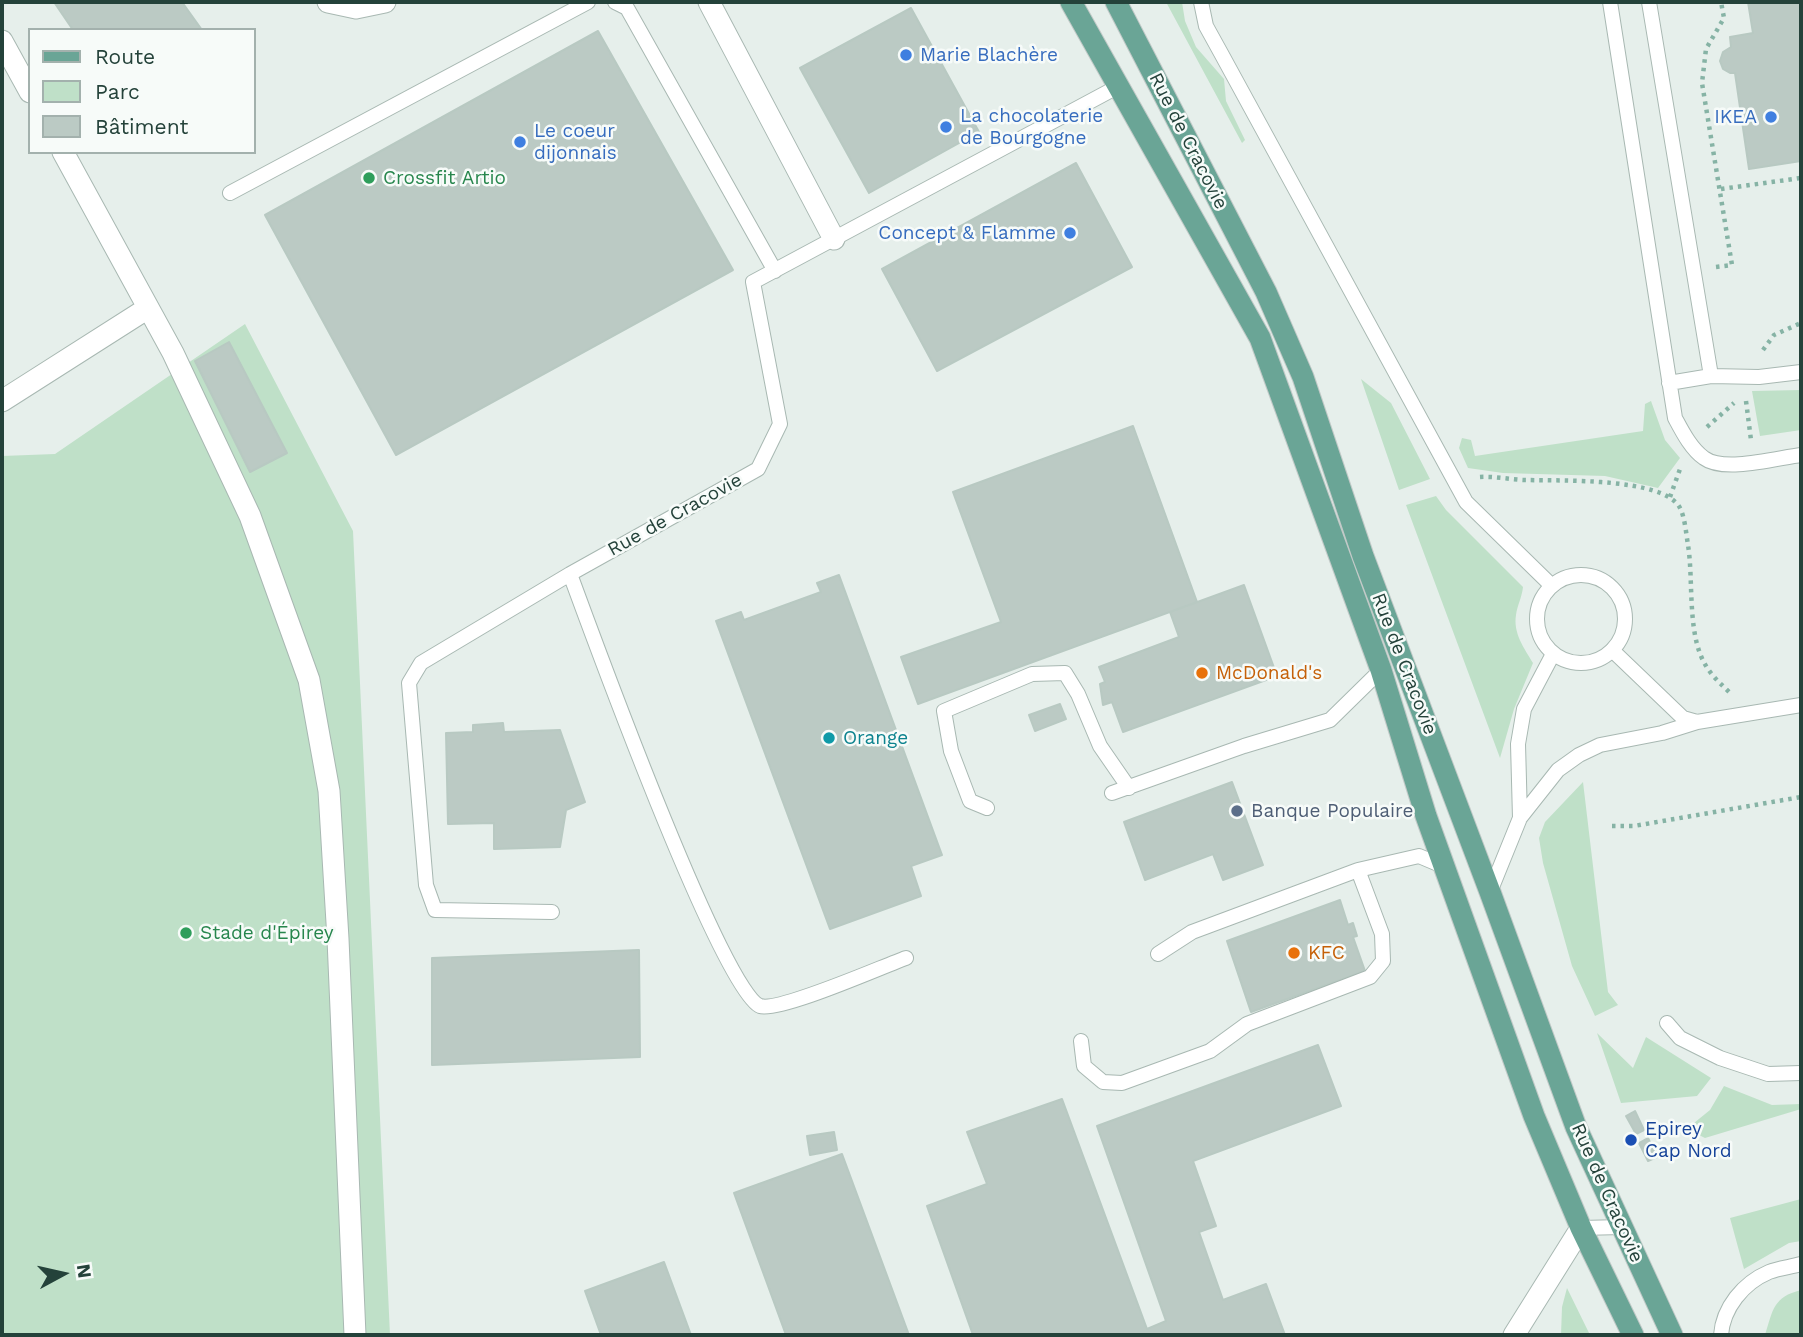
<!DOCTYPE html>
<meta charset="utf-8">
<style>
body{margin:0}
#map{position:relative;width:1803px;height:1337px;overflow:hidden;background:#e6efeb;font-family:"Work Sans",sans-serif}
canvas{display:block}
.frame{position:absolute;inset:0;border:4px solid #24423a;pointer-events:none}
.legend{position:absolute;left:28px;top:28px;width:228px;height:126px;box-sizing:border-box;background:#f7fbf9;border:2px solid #a3b1ad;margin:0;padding:9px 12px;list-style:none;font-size:21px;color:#24423a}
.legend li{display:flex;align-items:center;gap:14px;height:35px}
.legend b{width:35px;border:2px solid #a3b1ad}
.north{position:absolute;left:28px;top:1239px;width:70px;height:70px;-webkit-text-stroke:5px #f7fbf9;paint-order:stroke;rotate:82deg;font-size:19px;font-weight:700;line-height:28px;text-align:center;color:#24423a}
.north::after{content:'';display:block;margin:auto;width:24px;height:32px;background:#24423a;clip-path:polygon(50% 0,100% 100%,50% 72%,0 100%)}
</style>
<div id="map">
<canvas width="1803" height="1337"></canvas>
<div class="frame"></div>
<ul class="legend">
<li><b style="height:9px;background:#6aa596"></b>Route</li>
<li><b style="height:19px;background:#bfe0c8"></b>Parc</li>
<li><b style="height:19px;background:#bbcac4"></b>Bâtiment</li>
</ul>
<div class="north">N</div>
</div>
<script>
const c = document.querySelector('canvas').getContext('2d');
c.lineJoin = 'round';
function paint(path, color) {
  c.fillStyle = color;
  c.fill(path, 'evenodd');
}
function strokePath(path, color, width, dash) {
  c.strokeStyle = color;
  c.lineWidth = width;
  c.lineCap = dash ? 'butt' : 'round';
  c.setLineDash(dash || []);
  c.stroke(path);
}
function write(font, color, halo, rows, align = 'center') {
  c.font = font + ' "Work Sans",sans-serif';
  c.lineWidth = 5;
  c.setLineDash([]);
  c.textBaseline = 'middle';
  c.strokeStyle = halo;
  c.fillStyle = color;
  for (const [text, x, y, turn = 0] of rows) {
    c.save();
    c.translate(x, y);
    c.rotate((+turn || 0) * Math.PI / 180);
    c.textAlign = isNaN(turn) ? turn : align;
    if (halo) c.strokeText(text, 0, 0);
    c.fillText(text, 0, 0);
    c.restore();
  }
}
paint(new Path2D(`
 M 1166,2 L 1182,2 L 1185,21 L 1196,47 L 1224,79 L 1226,101 L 1245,140 L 1242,143 Z
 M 245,324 L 353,531 L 390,1335 L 2,1335 L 2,456 L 55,454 Z
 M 1361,379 L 1391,403 L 1430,479 L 1399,490 Z
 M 1801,390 L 1801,430 L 1760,436 L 1752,391 Z
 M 1651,401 L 1665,440 L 1680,458 L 1658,488 L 1605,476 L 1503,473 L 1468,468 L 1459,448 L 1462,438 L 1471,440 L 1475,456 L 1643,431 L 1645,404 Z
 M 1436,496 L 1446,510 L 1523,587 C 1522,597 1517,606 1516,615 C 1513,633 1524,648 1533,663 L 1514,709 L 1500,758 L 1406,505 Z
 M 1583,782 L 1608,992 L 1618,1005 L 1595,1016 L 1572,966 L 1543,863 L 1539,838 L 1545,822 Z
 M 1597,1033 L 1633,1068 L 1646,1037 L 1711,1078 L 1697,1096 L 1621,1103 Z
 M 1724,1086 L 1772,1105 L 1801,1104 L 1801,1109 L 1705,1138 L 1699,1135 L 1694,1123 L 1710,1110 Z
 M 1801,1199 L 1801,1241 L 1789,1243 L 1744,1269 L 1730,1218 Z
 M 1567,1288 L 1590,1335 L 1561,1335 L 1562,1307 Z
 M 1801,1290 L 1801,1335 L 1765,1335 C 1773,1310 1773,1297 1801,1290 Z`), '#bfe0c8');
const building = new Path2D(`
 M 54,2 L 182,2 L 202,30 L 73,30 Z
 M 1748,2 L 1801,2 L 1801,161 L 1749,169 L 1735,73 L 1730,73 L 1723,69 L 1720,61 L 1723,52 L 1731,47 L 1730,37 L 1753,33 Z
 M 911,8 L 979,132 L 869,193 L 800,68 Z
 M 598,31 L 733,270 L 396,455 L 265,215 Z
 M 1076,163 L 1132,267 L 937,371 L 882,269 Z
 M 229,342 L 287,453 L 250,472 L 195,361 Z
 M 1133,426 L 1197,602 L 918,704 L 901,657 L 1001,622 L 953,492 Z
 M 839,575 L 942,855 L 911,866 L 921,896 L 830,929 L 716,621 L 741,612 L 744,620 L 821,592 L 817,583 Z
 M 1244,585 L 1277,676 L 1123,732 L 1112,702 L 1103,705 L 1100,684 L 1105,682 L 1099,667 L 1179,637 L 1170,612 Z
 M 1060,704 L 1066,719 L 1035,731 L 1029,715 Z
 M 503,723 L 504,732 L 560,730 L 585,802 L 566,810 L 560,847 L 494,849 L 494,823 L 448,824 L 446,733 L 473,732 L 473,725 Z
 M 1232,782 L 1263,865 L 1223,880 L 1213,854 L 1145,880 L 1124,822 Z
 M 1340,900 L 1348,925 L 1353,923 L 1357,936 L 1353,937 L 1365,971 L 1251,1012 L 1227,941 Z
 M 639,950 L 640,1057 L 432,1065 L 432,958 Z
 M 1318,1045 L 1341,1106 L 1193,1161 L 1216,1226 L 1199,1232 L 1223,1300 L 1266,1284 L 1285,1335 L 973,1335 L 927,1206 L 987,1184 L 967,1132 L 1062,1099 L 1147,1329 L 1166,1321 L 1097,1126 Z
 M 1635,1111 L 1644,1130 L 1636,1134 L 1626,1116 Z
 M 834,1132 L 837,1150 L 810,1155 L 807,1136 Z
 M 1648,1138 L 1657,1157 L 1648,1161 L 1639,1143 Z
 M 842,1154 L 909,1335 L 786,1335 L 734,1193 Z
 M 664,1262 L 691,1335 L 601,1335 L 585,1291 Z`);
paint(building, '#bbcac4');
strokePath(building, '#b8c9c2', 2);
const service = new Path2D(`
 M 615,2 L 627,8 L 775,271
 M 1201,2 L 1206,26 L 1222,55 L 1466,502 L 1552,586
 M 1610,2 L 1675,418 C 1682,431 1691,449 1704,458 C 1724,473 1777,458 1801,455
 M 1649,2 L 1711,376
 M 230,193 L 588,2
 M 1669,383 L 1711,376 L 1759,377 L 1801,372
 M 570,574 C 591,631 723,994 760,1006 C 780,1012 881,967 906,958
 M1537 619a44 44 0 1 1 88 0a44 44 0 1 1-88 0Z
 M 1612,650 L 1683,718 L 1697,722 L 1801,705
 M 1112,793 L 1244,746 L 1330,720 L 1381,670
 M 987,808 L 970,801 L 951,751 L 944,711 L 1032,674 L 1065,673 L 1078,694 L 1100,746 L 1129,788
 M 1520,818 L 1518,744 L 1524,709 L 1553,654
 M 1490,892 L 1520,818 L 1558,770 L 1579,755 L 1600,745 L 1662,733 L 1697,722
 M 552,912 L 435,910 L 426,885 L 409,683 L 421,663 L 570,574 L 758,469 L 780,424 L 753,282 L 1119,86
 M 1158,954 L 1192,932 L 1358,870 L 1419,856 L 1445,867
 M 1667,1023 L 1680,1038 L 1720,1058 L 1768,1074 L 1801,1073
 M 1081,1041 L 1084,1066 L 1103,1082 L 1122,1083 L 1210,1051 L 1247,1024 L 1370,977 L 1383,961 L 1382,934 L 1358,870
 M 1581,1228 L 1622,1227
 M 1721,1335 C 1723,1308 1743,1283 1769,1272 C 1779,1268 1791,1267 1801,1264`);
const minor = new Path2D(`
 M 328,2 L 356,8 L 385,2
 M 709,2 L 834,239
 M 2,41 L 30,92
 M 63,152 L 173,353 L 250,516 L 309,680 L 329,791 L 338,939 L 355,1335
 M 2,401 L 148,308
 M 1514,1335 L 1581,1228`);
const primary = new Path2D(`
 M 1071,2 L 1260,338 L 1381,670 L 1426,816 L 1534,1116 L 1581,1228 L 1633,1335
 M 1116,2 L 1266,292 L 1303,377 L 1363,556 L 1490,892 L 1576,1127 L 1672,1335`);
strokePath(service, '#a8b8b2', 16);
strokePath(minor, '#a8b8b2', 23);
strokePath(primary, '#c2cac8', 23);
strokePath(new Path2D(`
 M 1721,189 L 1801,178
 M 1716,267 L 1732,265 L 1702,83 L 1706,49 L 1724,18 L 1721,2
 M 1763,350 L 1774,335 L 1801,323
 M 1746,401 L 1751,440
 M 1707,427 L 1734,403
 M 1480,477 C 1495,476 1512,480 1527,480 C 1559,481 1664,477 1680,508 C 1685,518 1686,533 1688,545 C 1694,582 1686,638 1708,669 C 1714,678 1722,685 1730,693
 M 1670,497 L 1680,469
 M 1612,826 L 1634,826 L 1801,797`), '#86b3a5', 4.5, [3.5, 5]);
strokePath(service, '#fff', 14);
strokePath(minor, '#fff', 21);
strokePath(primary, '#6aa596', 21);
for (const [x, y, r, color] of [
 [906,55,7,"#3f7fe0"],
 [1771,117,7,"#3f7fe0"],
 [946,127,7,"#3f7fe0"],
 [520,142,7,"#3f7fe0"],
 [369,178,7,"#2e9e5b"],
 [1070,233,7,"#3f7fe0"],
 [1202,673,7,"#e8710a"],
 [829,738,7,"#0f9aa8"],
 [1237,811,7,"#5c6f8a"],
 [186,933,7,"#2e9e5b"],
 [1294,953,7,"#e8710a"],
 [1631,1140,7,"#1a4fb4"]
]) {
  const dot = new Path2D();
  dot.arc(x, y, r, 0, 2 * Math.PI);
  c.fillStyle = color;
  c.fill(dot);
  strokePath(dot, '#f7fbf9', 2.5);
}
write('19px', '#366cbe', '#f7fbf9', [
 ["Marie Blachère",920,55],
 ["La chocolaterie",960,116],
 ["de Bourgogne",960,138],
 ["IKEA",1757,117,"right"],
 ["Le coeur",534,131],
 ["dijonnais",534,153],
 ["Concept & Flamme",1056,233,"right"]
], 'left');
write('19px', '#24423a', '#f7fbf9', [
 ["Rue de Cracovie",1188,141,63],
 ["Rue de Cracovie",675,515,-29],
 ["Rue de Cracovie",1404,664,69],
 ["Rue de Cracovie",1607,1193,66]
]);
write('19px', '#27864d', '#f7fbf9', [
 ["Crossfit Artio",383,178],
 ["Stade d'Épirey",200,933]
], 'left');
write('19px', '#c56008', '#f7fbf9', [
 ["McDonald's",1216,673],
 ["KFC",1308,953]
], 'left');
write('19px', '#0d838f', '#f7fbf9', [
 ["Orange",843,738]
], 'left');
write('19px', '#4e5e75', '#f7fbf9', [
 ["Banque Populaire",1251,811]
], 'left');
write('19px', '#164399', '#f7fbf9', [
 ["Epirey",1645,1129],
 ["Cap Nord",1645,1151]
], 'left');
</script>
